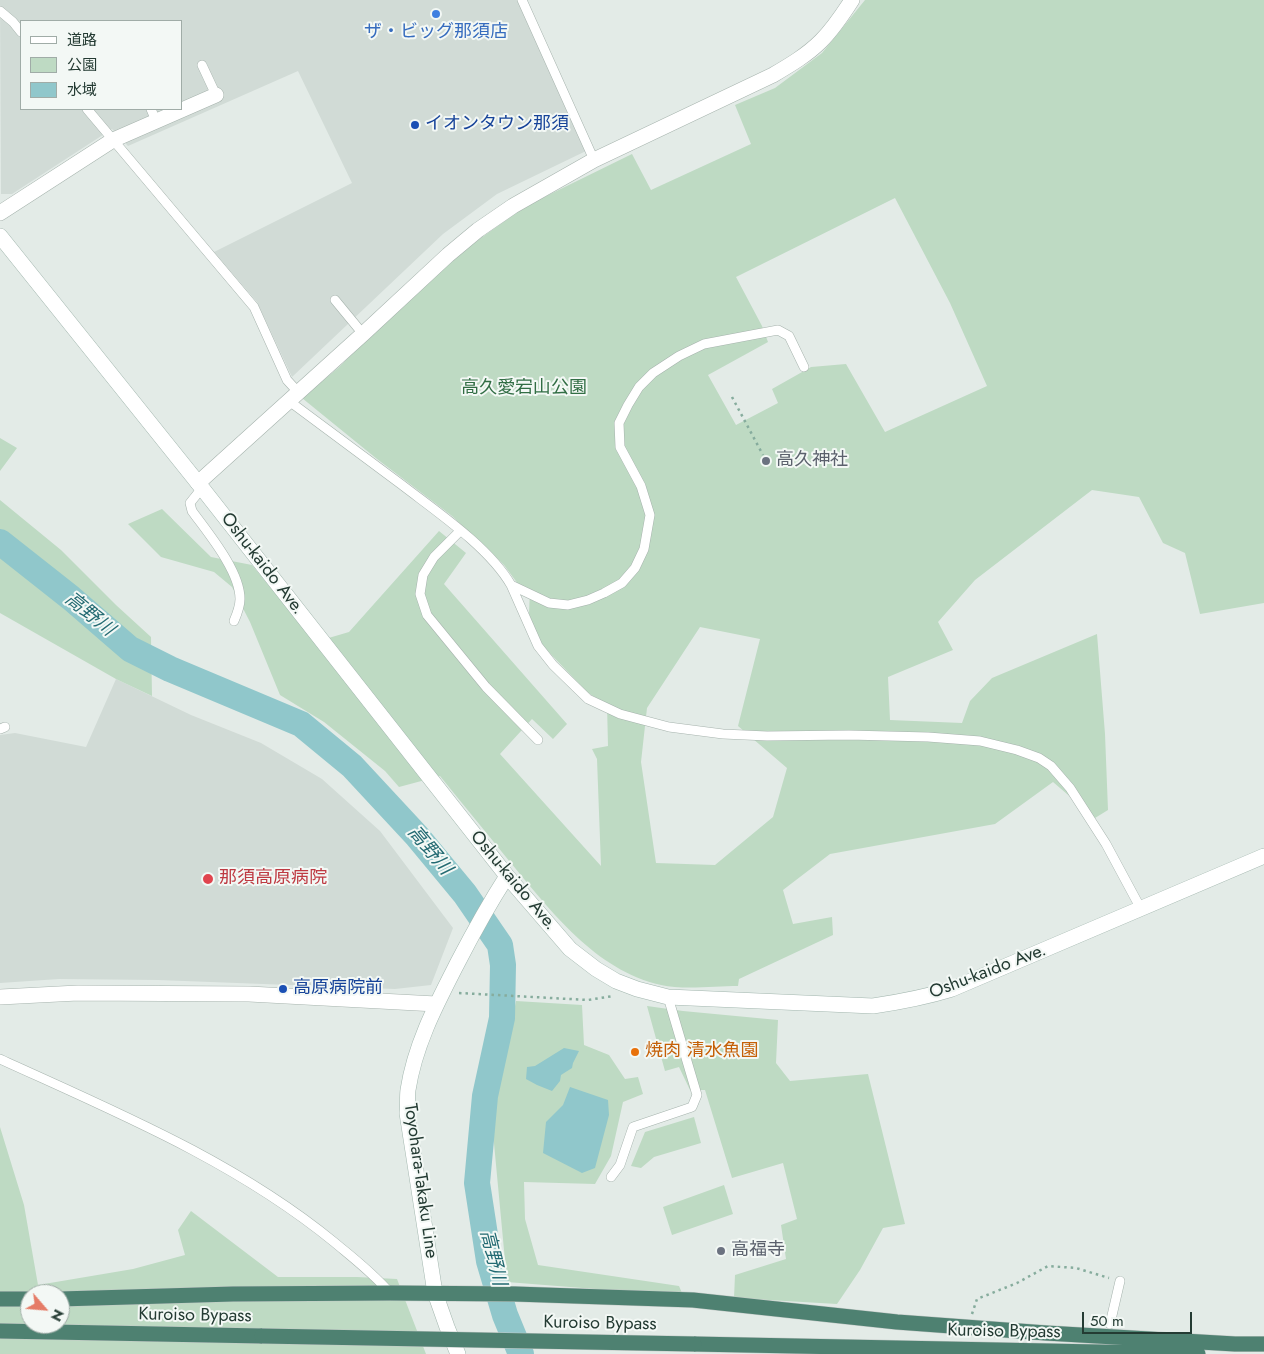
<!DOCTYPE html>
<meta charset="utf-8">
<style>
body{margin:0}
#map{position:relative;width:1264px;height:1354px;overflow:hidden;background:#e3ebe7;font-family:Jost,"Noto Sans JP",sans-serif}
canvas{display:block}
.legend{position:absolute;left:20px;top:20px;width:162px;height:90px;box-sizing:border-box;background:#f3f8f5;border:1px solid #a0aca7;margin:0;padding:6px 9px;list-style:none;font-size:15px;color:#243b33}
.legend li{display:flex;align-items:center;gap:10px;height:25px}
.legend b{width:25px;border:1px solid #a0aca7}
.north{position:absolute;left:20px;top:1284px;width:50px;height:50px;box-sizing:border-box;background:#f3f8f5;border:1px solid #a0aca7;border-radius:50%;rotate:117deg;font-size:14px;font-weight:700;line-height:20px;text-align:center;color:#243b33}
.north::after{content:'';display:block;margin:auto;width:18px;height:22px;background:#e57c67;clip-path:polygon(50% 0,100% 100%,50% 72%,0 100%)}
.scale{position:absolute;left:1082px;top:1312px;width:110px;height:22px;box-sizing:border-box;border:2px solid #243b33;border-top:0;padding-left:6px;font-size:15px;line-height:18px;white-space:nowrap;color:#243b33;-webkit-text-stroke:4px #f3f8f5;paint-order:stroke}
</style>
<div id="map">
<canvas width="1264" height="1354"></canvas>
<ul class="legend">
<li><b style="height:6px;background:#fff"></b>道路</li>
<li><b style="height:14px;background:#bedac3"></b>公園</li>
<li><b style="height:14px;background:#90c7cb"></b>水域</li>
</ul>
<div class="north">N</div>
<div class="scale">50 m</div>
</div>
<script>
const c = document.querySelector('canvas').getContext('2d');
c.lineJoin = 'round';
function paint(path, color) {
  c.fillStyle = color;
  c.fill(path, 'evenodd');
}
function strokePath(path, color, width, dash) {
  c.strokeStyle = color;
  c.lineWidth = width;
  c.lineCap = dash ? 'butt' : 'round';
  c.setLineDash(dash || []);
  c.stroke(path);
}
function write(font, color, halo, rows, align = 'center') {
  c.font = font + ' Jost,"Noto Sans JP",sans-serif';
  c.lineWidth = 4;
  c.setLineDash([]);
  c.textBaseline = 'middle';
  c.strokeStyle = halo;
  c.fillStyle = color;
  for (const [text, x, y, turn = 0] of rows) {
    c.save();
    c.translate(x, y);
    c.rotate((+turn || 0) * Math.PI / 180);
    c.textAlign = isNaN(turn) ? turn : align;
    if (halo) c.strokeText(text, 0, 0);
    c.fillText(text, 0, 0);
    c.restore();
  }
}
paint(new Path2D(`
 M 0,0 L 518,0 L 586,151 L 497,194 L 443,234 L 292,377 L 257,302 L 214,252 L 352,183 L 298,71 L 128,146 L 112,129 L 12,194 L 1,194 ZM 21,21 L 181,21 L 181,109 L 21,109 Z
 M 116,679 L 191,715 L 261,743 L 322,779 L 380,831 L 453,928 L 431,985 L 395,989 L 158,980 L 59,979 L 0,983 L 0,735 L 15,733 L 86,747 Z`), '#d1dbd6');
paint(new Path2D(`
 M 865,0 L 1264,0 L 1264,603 L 1200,614 L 1185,553 L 1163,543 L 1139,497 L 1092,490 L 975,580 L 938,622 L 953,650 L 888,677 L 890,720 L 962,723 L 970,701 L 992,678 L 1097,634 L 1105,734 L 1108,810 L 1095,818 L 1053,782 L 995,824 L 830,854 L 783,890 L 793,924 L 832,917 L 833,935 L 739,979 L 738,986 C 715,986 683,990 661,985 C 595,970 551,911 510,862 C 487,833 463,805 440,776 L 399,787 L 385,771 L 324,722 L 280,695 L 250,622 L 232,587 L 214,572 L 161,557 L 128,524 L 162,509 L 211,557 L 252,565 L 315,642 L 349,632 L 439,531 L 466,553 L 444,584 L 567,724 L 553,739 L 532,719 L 500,754 L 601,866 L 597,759 L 592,749 L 608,746 L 607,704 L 588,693 L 541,644 L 529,614 L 530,590 L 518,584 L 504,565 L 452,516 L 377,459 L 302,398 L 338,368 L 447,262 L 526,206 L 632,154 L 651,190 L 751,144 L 735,105 L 775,88 L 822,53 ZM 895,198 L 950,303 L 987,386 L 885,432 L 846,364 L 811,367 L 772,389 L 778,403 L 736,425 L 708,375 L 768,342 L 762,326 L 736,277 ZM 700,627 L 760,639 L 738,726 L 787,768 L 773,817 L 715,865 L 656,863 L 641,762 L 647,708 Z
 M 0,438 L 17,448 L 0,471 Z
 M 0,500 L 61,550 L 116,605 L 151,637 L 152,696 L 116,679 L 0,613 Z
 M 516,1001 L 582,1005 L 584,1045 L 609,1055 L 625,1079 L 638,1077 L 643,1094 L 623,1102 L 611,1156 L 595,1184 L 524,1182 L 525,1219 L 538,1265 L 679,1286 L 682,1293 L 595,1289 L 507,1282 L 492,1122 Z
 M 647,1006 L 683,1011 L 778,1020 L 776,1063 L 790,1081 L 868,1074 L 905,1224 L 883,1228 L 860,1270 L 837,1304 L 734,1298 L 735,1275 L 786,1259 L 781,1225 L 797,1219 L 783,1163 L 732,1178 L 705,1090 L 690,1090 L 679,1067 L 665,1071 Z
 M 694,1117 L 701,1143 L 654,1157 L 641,1168 L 631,1166 L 645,1132 Z
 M 0,1127 L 24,1205 L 38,1285 L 133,1269 L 185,1255 L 178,1230 L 191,1211 L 278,1277 L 357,1277 L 397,1279 L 426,1354 L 0,1354 ZM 30,1294 L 60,1294 L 60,1324 L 30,1324 Z
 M 724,1185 L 733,1214 L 672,1235 L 663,1207 Z`), '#bedac3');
paint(new Path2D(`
 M 564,1048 L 579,1051 L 573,1063 L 572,1068 L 561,1075 L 560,1081 L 552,1091 L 537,1085 L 526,1079 L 527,1067 L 535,1066 Z
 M 570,1087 L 608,1100 L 609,1115 L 595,1168 L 582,1173 L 543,1153 L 546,1122 L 563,1105 Z`), '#90c7cb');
strokePath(new Path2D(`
 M 0,542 L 71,598 L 130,649 L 170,669 L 301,724 L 352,766 L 417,836 L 465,894 L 500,945 L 503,965 L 502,1018 L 485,1096 L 477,1183 L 489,1261 L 505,1315 L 521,1354`), '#90c7cb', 26);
const service = new Path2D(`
 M 522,0 L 594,160
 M 0,11 L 13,22 L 21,32
 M 202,65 L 216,95
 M 87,109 L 254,307 L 287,380 L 298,392
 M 151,109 L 156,121
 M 335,300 L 363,334
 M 289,401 C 327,429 364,457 402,485 C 437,512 489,547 511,585 L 538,646 L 553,665 L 588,699 L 620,714 L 669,727 L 723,734 L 767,736 L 849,735 L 928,737 L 980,741 L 1017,750 L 1039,758 L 1051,766 L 1070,788 L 1106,844 L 1141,909
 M 202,488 L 190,503 L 192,511 C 208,533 240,571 240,599 C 240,606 237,614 234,621
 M 460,531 L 434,557 L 423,575 L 420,594 L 427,615 L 486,687 L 538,740
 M 511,585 L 549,603 L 568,605 L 588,600 L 604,593 L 622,583 L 635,568 L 644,549 L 650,515 L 641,486 L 620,447 L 619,423 L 628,405 L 639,387 L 653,373 L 679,356 L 704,344 L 778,330 L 789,336 L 804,367
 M 0,729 L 5,727
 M 0,1059 C 116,1112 235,1161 334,1242 C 353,1258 373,1273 390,1293
 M 611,1177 L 620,1165 L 633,1127 L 692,1107 L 697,1095 L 668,997
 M 1110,1324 L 1120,1281`);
const minor = new Path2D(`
 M 0,997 L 78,993 L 249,994 L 436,1004`);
const tertiary = new Path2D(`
 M 0,213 L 113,140 L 216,95
 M 198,483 L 363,334 L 448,255 L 478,230 L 513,206 L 594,160 L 773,75 C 790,65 807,55 821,41 C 833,29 843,14 852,0`);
const secondary = new Path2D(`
 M 0,236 L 202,488 L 507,876 L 570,949 L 596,969 L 616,981 L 637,989 L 668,997 L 873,1006 C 900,1002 926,997 952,989 L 1264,856
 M 458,1354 L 447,1327 L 435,1293 L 407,1113 C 408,1105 407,1097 408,1090 C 415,1044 437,1003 458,962 C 473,933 489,904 507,876`);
const trunk = new Path2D(`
 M 0,1299 L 30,1299
 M 60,1299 L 233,1294 L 390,1293 L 515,1294 L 693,1300 L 897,1322 L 1046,1333 L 1235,1344 L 1264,1344
 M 0,1331 L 262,1336
 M 694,1344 L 1198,1354`);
strokePath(service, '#a6b3ad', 10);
strokePath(minor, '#a6b3ad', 16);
strokePath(tertiary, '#a6b3ad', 16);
strokePath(secondary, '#a2b6ae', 16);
strokePath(trunk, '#c2c8c6', 16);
strokePath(new Path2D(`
 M 732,397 L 763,455
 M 459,993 L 588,1000 L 613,996
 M 972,1314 L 977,1299 L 1017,1283 L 1048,1266 L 1076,1268 L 1109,1278`), '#86ac9d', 2.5, [2.5, 4]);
strokePath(service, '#fff', 9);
strokePath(minor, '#fff', 15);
strokePath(tertiary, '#fff', 15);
strokePath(secondary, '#fff', 15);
strokePath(trunk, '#4e8171', 15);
const trunkBridge = new Path2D(`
 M 262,1336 L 694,1344`);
strokePath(trunkBridge, '#c2c8c6', 16, []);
strokePath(trunkBridge, '#4e8171', 15);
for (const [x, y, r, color] of [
 [436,14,5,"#3f7fe0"],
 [415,125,5,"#1a4fb4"],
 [766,461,5,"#6b7280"],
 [208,879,6,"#e0444e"],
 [283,989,5,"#1a4fb4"],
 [635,1052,5,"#e8710a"],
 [721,1251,5,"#6b7280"]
]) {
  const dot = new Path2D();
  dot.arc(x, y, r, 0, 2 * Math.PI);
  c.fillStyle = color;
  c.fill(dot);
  strokePath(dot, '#f3f8f5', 2);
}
write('18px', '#366cbe', '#f3f8f5', [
 ["ザ・ビッグ那須店",436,33]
]);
write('18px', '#164399', '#f3f8f5', [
 ["イオンタウン那須",425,125],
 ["高原病院前",293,989]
], 'left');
write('18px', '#326e45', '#f3f8f5', [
 ["高久愛宕山公園",524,389]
]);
write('18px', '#5b616d', '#f3f8f5', [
 ["高久神社",776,461],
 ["高福寺",731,1251]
], 'left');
write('18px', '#243b33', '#f3f8f5', [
 ["Oshu-kaido Ave.",262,564,52],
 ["Oshu-kaido Ave.",513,881,50],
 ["Oshu-kaido Ave.",988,972,-21],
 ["Toyohara-Takaku Line",420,1181,82],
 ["Kuroiso Bypass",195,1316,1],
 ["Kuroiso Bypass",600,1324,1],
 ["Kuroiso Bypass",1004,1332,1]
]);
write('18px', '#be3a42', '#f3f8f5', [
 ["那須高原病院",219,879]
], 'left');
write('18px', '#c56008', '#f3f8f5', [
 ["焼肉 清水魚園",645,1052]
], 'left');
write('italic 19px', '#236a72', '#f3f8f5', [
 ["高野川",89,615,39],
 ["高野川",429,851,50],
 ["高野川",492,1258,76]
]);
</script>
